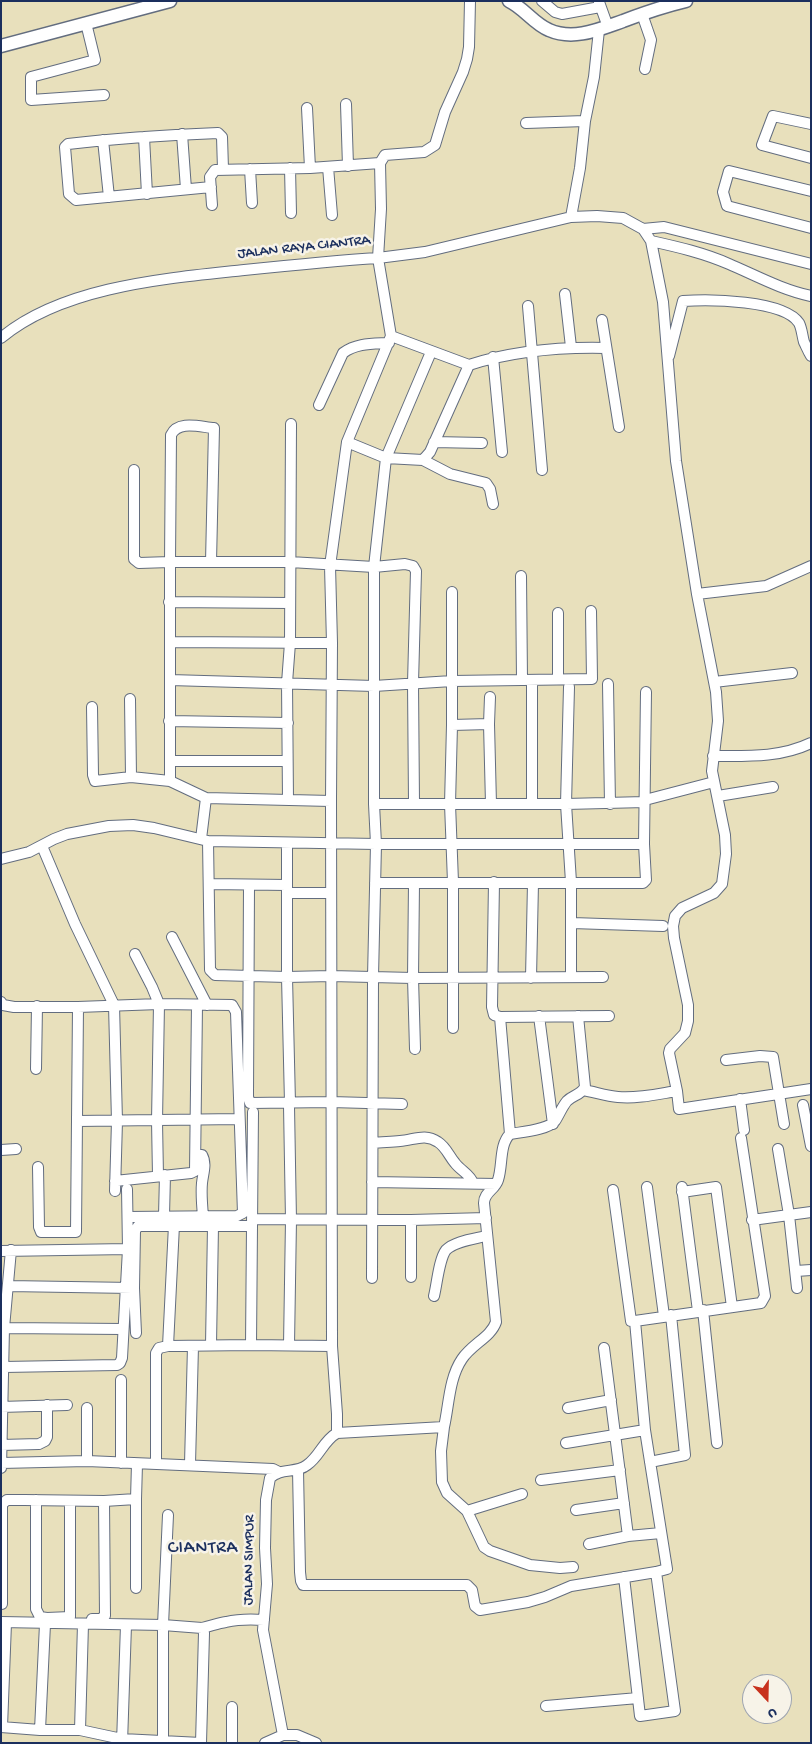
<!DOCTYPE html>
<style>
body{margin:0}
#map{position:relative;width:812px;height:1744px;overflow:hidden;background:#e8e0bc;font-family:"Gochi Hand",sans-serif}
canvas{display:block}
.frame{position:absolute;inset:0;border:2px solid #1b2f5e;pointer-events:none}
.north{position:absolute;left:742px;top:1674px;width:50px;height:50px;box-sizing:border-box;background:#f7f3e8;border:1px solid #9fa5b1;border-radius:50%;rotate:159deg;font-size:14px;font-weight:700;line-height:20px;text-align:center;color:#1b2f5e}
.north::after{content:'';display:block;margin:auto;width:18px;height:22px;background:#c8321e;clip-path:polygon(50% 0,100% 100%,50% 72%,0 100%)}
</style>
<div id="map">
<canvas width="812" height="1744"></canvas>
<div class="frame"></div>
<div class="north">U</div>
</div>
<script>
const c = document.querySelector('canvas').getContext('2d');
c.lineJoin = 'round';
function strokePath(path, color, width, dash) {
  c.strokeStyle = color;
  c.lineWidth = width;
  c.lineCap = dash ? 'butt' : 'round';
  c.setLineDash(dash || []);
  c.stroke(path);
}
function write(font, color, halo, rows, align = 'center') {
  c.font = font + ' "Gochi Hand",sans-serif';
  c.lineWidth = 5;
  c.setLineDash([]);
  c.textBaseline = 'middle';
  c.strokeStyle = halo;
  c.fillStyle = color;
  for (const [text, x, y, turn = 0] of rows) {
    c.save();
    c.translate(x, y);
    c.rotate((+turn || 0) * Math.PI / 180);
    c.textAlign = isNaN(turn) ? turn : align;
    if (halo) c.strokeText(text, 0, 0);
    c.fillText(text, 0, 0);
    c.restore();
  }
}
const minor = new Path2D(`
 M 542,1 L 555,12 L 562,14 L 600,7
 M 599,2 L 608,27
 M 642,14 L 651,40 L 645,69
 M 86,23 L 95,60 L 31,77 L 31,100 L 104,95
 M 346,104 L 348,166
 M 307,108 L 310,168
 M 526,123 L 585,121
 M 811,124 L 773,116 L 762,145 L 811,158
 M 182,134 L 186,189
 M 144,137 L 147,194
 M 103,140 L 109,197
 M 328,167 L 332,215
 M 290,168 L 291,213
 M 250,169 L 252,203
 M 211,187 L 76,200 L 69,194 L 65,147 L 68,144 C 118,138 168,135 218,133 L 222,137 L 223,169
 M 811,191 L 729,171 L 723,192 L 727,206 L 811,228
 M 212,205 L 210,177 L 215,170 L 310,168 L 380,163
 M 571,217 L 580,168 L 585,121 L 594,77 L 599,30
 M 643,229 L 664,227 L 811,264
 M 651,241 C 678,247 704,253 729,264 C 755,275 782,290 811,296
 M 565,294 L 571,347
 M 528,306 L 542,470
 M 602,320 L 619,427
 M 391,336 L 469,365
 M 1,338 C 61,288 160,279 235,271 C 283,266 330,261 378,258 L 381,209 L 380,163 L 385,155 L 424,152 L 435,145 L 445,112 L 463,72 L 467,59 L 469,47 L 470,1
 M 669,356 L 683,301 C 709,299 784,300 799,323 C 802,329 802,335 804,342 C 806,346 808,351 811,356
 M 493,357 L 502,452
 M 319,405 L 343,353 C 357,343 372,344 389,343
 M 347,442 L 386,458 L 423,460 L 430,452 L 469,365 C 513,351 559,347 605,348
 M 434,442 L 482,443
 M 423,460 L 450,474 L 486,483 L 490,489 L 493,504
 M 134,470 L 134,559 L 139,563 L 170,562 L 171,435 C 178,420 200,427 214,428 L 211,562
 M 521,576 L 522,680
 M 452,592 L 452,725 L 450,804 L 453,882 L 453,1028
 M 697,594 L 766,586 L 811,566
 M 169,602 L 290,603
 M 558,613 L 558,679
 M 170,642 L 332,643
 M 170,680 L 374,686 L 452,681 L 592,679 L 591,611
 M 714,682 L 792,673
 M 608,684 L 610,804
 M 569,687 L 566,804 L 571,882 L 571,977
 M 490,697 L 489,724 L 491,804
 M 130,699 L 131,777
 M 92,707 L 93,775 L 95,781 L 131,777 L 170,781 L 206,798 L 331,801
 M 169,721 L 288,723
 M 452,725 L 489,724
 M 713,756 C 746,756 780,758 811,743
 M 170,761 L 287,761
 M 170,781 L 170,562 L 290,562 L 374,567 L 405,564 L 413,566 L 416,571 L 413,683 L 414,803
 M 718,796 L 773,787
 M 288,800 L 287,683 L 290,643 L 291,424
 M 645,800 L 714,782
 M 532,803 L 532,683
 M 374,804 L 566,804 L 645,802
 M 201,839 L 206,798
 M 208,841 L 210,970 L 215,975 L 287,977 L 331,976 L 413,978 L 603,977
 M 287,843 L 287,977 L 290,1103
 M 42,846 L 75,924 L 114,1005 L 117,1121 L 115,1191
 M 1,859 L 29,852 L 54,839 L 67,834 L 109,826 L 133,825 L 154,828 L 208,841 L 376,844 L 644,844
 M 494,882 L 492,1007 L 494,1015 L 500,1017 L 609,1016
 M 375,883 L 643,883 L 646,880 L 644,844 L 646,692
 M 414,883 L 413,978 L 415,1049
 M 210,884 L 287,885
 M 249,885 L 248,1097 L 250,1103 L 331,1102 L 402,1104
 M 287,893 L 331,893
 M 572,923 L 663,926
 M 172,937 L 207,1005
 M 135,954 L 152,987 L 159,1004 L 157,1121 L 158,1176
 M 531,978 L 533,883
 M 1,1002 L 3,1005 L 14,1007 L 78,1007
 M 539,1016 L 553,1124
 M 726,1060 L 760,1056 L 773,1057 L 784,1124
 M 36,1069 L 37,1006
 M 677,1091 L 679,1109 L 811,1089
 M 740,1099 L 744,1130
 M 803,1105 L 811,1146
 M 289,1106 L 291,1220 L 289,1345
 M 77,1121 L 239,1119
 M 510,1134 C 521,1132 548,1130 555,1121 C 559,1115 562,1107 567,1101 C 573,1095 581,1095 585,1087 L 578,1016
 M 373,1143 C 382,1142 391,1142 400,1141 C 414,1140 425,1133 438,1142 C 446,1147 449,1156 455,1163 C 461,1171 470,1174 473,1183
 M 778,1149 L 789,1215 L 797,1288
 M 1,1150 L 16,1149
 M 196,1155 L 202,1155 C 207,1164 203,1173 202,1183 C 201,1193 202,1205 203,1216
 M 38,1167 L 39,1227 L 41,1232 L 76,1232 L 78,1007 L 159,1004 L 232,1005 L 236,1012 L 243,1213 L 237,1216 L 128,1217
 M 115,1181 L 191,1173 L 195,1171 L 197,1005
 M 372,1182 L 496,1184
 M 647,1187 L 664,1316
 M 682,1187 L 698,1311
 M 613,1190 L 631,1321 L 635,1321
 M 682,1192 L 716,1187 L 732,1307
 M 164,1216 L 165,1175
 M 252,1219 L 411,1220 L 486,1218
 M 411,1220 L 411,1277
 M 752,1220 L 811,1212
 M 174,1225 L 168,1346 L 251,1345 L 332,1346
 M 1,1251 L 128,1249
 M 796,1271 L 811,1270
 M 372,1278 L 373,977 L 376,844 L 374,804 L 374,567 L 386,458 L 431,352
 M 8,1286 L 132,1288
 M 434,1296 C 437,1284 439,1259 446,1250 C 455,1241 474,1239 486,1236
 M 703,1310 L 717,1443
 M 4,1328 L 123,1329
 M 136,1333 L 134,1288 L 135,1231 L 138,1226 L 252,1226 L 253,1112
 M 211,1345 L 213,1226
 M 251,1345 L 252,1226
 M 604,1348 L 628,1536
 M 4,1367 L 117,1365 L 120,1363 L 122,1358 L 128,1249 L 127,1189
 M 121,1380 L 121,1463
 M 1,1407 L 67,1405
 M 568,1408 L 611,1400
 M 444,1427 L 441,1451 L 442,1482 L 447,1493 L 467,1511 L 484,1547 L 490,1551 L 530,1565 L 560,1568 L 573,1567
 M 337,1433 L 337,1414 L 332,1346 L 331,801 L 332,643 L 330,566 L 347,442 L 391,336 L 378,258 L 425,252 L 571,217 L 597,216 L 623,218 L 643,229 L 651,241 L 663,302 L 676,461 L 697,594 L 716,692 L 718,721 L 712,771 L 725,835 L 726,854 L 722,884 L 714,893 L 682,908 L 675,916 L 673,926 L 674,938 L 688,1005 L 688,1021 L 685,1033 L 670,1049 L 669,1053 L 677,1091 C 658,1094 637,1099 618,1097 C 606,1096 595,1092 583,1090
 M 566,1443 L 645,1430
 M 1,1445 L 39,1444 L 45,1441 L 47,1437 L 47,1405
 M 87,1461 L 87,1408
 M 650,1462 L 685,1455 L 671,1315
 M 1,1463 L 87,1461 L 273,1469 L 279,1472
 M 156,1464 L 156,1353 L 159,1348 L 168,1346
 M 190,1464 L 193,1346
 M 1,1468 L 4,1328 L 11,1250
 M 298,1470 L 300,1572 L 301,1581 L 303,1585 L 467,1585 L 472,1590 L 475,1606 L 480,1610 L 528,1602 L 545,1597 L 571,1586 L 656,1572 L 667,1569 L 645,1430 L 635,1321 L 761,1303 L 765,1296 L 741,1138
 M 541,1480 L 620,1470
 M 36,1500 L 36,1609 L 40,1617 L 47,1618 L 70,1617 L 70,1501
 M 576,1510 L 624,1503
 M 467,1511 L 522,1494
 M 589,1544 L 628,1536 L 661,1533
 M 624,1577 L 640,1716 L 675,1711 L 656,1572
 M 136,1588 L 136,1499
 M 2,1604 L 2,1504 L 7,1500 L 24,1500 L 104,1501 L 136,1499 L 137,1464
 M 92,1619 L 100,1619 L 105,1616 L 104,1501
 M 1,1622 L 163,1625 L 202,1628 L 204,1633 L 201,1743 L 122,1739 L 80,1730 L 83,1624
 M 202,1628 C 211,1626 218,1623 226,1622 C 239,1619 251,1619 264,1620
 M 546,1706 L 638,1698
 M 232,1707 L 232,1743
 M 1,1727 L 40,1730 L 80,1730
 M 2,1727 L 6,1623
 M 40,1730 L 45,1624
 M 283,1735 L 297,1735 L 316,1743
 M 163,1740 L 163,1625 L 168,1515
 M 122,1743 L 126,1625
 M 265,1743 L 283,1735 L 263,1630 L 267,1584 L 265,1548 L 266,1500 L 270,1478 C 281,1467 296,1474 307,1465 C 320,1456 323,1441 337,1433 L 444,1427 C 449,1405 449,1378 462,1359 C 472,1344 491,1337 496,1322 L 484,1203 C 484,1192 495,1190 498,1180 C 503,1165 499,1145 510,1134 L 500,1017`);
const tertiary = new Path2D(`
 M 509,1 C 524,8 534,24 549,30 C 574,41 600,29 623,21 C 644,13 665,6 686,1
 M 1,46 L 170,1`);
strokePath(minor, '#636d7f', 12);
strokePath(tertiary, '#636d7f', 15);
strokePath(minor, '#fff', 10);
strokePath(tertiary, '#fff', 12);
write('15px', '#1b2f5e', '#f7f3e8', [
 ["JALAN RAYA CIANTRA",304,248,-6],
 ["JALAN SIMPUR",250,1560,-89]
]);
c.letterSpacing = '1px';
write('18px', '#1b2f5e', '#f7f3e8', [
 ["CIANTRA",203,1549]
]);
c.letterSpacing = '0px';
</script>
